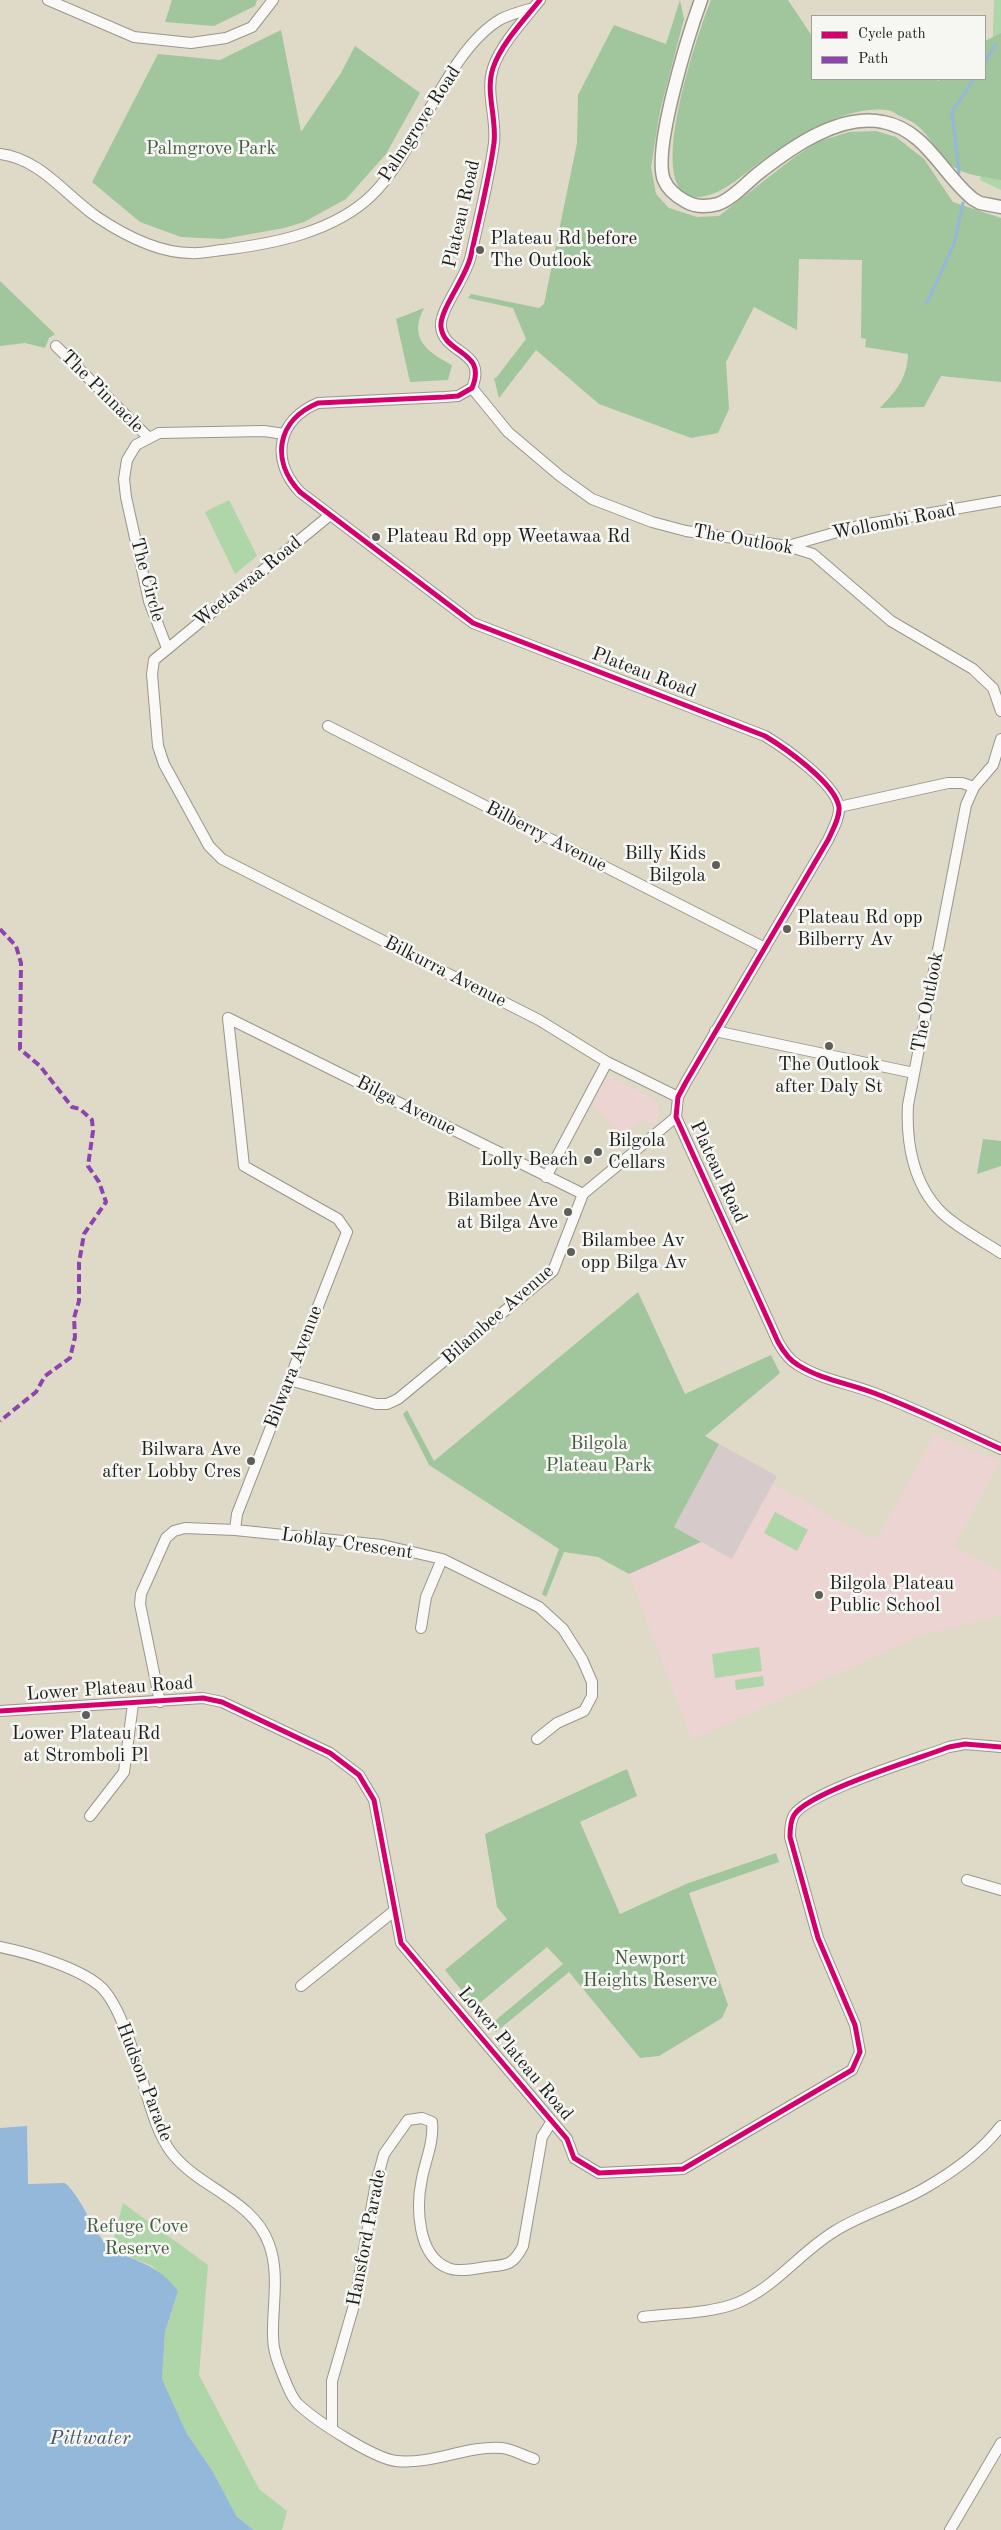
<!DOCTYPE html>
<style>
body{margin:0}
#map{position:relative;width:1001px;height:2530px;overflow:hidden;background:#dfdac7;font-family:"Old Standard TT",serif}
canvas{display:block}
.legend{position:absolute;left:811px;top:15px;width:175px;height:65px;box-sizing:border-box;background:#f6f6f2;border:1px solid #9f9f9c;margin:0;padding:6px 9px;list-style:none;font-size:15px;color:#1c1c1c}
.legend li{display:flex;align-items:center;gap:10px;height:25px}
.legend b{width:25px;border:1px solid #9f9f9c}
</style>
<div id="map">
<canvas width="1001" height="2530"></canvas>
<ul class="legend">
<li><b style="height:6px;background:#d6006c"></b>Cycle path</li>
<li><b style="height:6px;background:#8e44ad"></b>Path</li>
</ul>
</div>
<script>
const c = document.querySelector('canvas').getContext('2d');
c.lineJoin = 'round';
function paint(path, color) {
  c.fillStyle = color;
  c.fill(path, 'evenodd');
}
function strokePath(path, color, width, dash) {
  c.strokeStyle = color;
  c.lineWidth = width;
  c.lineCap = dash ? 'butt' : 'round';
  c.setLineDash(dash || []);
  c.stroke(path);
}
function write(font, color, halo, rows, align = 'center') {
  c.font = font + ' "Old Standard TT",serif';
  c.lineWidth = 5;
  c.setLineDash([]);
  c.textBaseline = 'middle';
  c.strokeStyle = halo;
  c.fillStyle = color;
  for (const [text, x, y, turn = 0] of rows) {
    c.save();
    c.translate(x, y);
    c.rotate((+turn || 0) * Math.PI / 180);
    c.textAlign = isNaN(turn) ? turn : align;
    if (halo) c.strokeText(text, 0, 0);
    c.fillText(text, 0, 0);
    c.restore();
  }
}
paint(new Path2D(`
 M 608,1075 L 654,1099 L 659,1111 L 657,1120 L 651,1125 L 645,1118 L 621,1137 L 592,1102 Z
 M 935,1435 L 1000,1462 L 954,1546 L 1001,1572 L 1001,1616 L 922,1635 L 692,1740 L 629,1574 L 701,1542 L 732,1559 L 773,1484 L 872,1539 L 878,1537 Z`), '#ebd4d2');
paint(new Path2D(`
 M 719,1444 L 777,1476 L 732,1559 L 674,1527 Z`), '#d7caca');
paint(new Path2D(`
 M 994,0 L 1001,0 L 1001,190 L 980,180 L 990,122 Z
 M 229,500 L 257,556 L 235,574 L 205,512 Z
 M 775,1512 L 808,1530 L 797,1551 L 764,1533 Z
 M 759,1647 L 762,1671 L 715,1678 L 712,1654 Z
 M 763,1676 L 764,1686 L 736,1690 L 735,1680 Z
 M 123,2203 L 208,2265 L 199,2375 L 259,2489 L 287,2511 L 282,2530 L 254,2530 L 237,2517 L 212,2470 L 187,2434 L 162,2379 L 165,2332 L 178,2291 L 152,2266 L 111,2249 Z`), '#afd6a8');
paint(new Path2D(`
 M 172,0 L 257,0 L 255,6 L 214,26 L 165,22 Z
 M 680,0 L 684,19 L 660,111 L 651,167 L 656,194 L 669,208 L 697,217 L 719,216 L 792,159 L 817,142 L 849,132 L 876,131 L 896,137 L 924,159 L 953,202 L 1001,218 L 1001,382 L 941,376 L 924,407 L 880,408 C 896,391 907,379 908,354 L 865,347 L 866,339 L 861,338 L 862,260 L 799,259 L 797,330 L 754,307 L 726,362 L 729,409 L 718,433 L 691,438 L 599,404 L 536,350 L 499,398 L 494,378 L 496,378 L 526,339 L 513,308 L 468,298 L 471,294 L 539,308 L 544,304 L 577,143 L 578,95 L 614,25 L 666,44 Z
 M 711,0 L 788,0 L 812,36 L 812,79 L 934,79 L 939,81 L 940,79 L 985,79 L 985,41 L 1001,33 L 1001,180 C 987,177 969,176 957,169 C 944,162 931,138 919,127 C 914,122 906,119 900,116 C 896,114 891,110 886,110 C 843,105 789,141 756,165 C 743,175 729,188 712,194 C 630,224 700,27 711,0 Z
 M 281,30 L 301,132 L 341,73 L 355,46 L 420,93 L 386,154 L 346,199 L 304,222 L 284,228 L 223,239 L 181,237 L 140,222 L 92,182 L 158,54 L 220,60 Z
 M 0,281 L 55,334 L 49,338 L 45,348 L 25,343 L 0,346 Z
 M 424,308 C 408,338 427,352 452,365 L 448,380 L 410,382 L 396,319 Z
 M 983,1139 L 1001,1141 L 1001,1166 L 977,1174 Z
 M 638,1292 L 685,1394 L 771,1355 L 780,1373 L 705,1436 L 719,1444 L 674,1527 L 701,1542 L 629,1574 L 598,1557 L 564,1552 L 546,1597 L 542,1594 L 559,1549 L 429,1465 L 403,1414 L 407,1410 L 434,1461 Z
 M 627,1769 L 637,1796 L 580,1822 L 620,1914 L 686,1884 L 776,1853 L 779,1862 L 689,1893 L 728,2005 L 722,2018 L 659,2056 L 640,2058 L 569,1972 L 496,2032 L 490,2025 L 563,1964 L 547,1947 L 475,2007 L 445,1970 L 507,1919 L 497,1907 L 485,1834 Z`), '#a1c59c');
paint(new Path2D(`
 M 27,2126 L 28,2184 L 65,2183 C 85,2201 91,2231 111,2249 C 115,2253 123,2254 129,2257 C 149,2265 165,2273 178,2291 L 165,2332 L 162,2379 L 187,2434 L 212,2470 L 237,2517 L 254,2530 L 0,2530 L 0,2128 Z`), '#93b8d9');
strokePath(new Path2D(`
 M 985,62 L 996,44
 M 959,173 L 952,112 L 974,79
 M 927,303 L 954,244 L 963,203`), '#93b8d9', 3);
const minor = new Path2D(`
 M 48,0 L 134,37 L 191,43 L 226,38 L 252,27 L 273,0
 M 540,0 C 524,20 501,44 493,68 C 485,92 497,118 494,143 C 489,180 479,218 471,255 C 467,277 439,310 441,327 C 444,355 488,350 472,388 L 458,396 L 445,397 L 318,403 C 277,420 270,460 300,492 L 473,623 L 765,736 C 785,748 835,783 839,807 C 840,818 832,831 828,840 L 686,1082 L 678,1097 L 676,1117 L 778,1342 C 783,1351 789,1360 798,1365 C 822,1380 848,1383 874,1393 C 917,1409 959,1430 1001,1449
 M 0,154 C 41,159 65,195 97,217 C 124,235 159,253 191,253 C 201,254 212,251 222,250 C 273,244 334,232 372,195 C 418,150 447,50 501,19 C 511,14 523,11 533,8
 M 56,346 L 149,438
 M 472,388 L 508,432 L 560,476 L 592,499 L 652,522 L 686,531 L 787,546 L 813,554 L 891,621 L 973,669 L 993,688 L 1001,711
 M 330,515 L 154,660 L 152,674 L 158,746 L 164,764 L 209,846 L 222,859 L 539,1020 L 607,1062 L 678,1097
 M 788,546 L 862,525 L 1001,501
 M 167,648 L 149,601 L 126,497 L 124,479 L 127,460 L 136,445 L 159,433 L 264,431 L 284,434
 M 328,726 L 765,948
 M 1001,739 L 993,765 L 974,787 L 966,805 L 908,1105 C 906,1142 913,1184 941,1212 C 956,1227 983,1241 1001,1253
 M 839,807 L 948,783 L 962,783 L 974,787
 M 228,1018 L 244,1166 L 338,1219 L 347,1232 L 237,1514 L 235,1530
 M 228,1018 L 583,1194
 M 715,1031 L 914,1073
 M 546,1177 L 607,1062
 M 289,1380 L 376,1404 L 387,1404 L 398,1399 L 553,1271 L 583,1194 L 676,1117
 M 421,1628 L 426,1597 L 442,1559
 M 160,1702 L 140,1604 L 141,1594 L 166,1538 L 174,1531 L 185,1528 L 235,1530 L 382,1545 L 442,1559 L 539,1607 L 563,1629 L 582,1659 L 592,1682 L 592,1696 L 584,1711 L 557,1723 L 537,1739
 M 0,1711 L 203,1698 L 222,1702 L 330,1753 L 359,1775 L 374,1800 L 401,1943 L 567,2139 L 574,2158 L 599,2173 L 683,2169 L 852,2070 L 860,2052 L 855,2025 L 818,1938 L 790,1837 C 790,1830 790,1822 794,1815 C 808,1792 920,1758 949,1747 L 965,1744 L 1001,1747
 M 90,1816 L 124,1772 L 133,1704
 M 967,1880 L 1001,1890
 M 0,1947 C 29,1953 81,1968 102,1988 C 121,2007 136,2060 144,2086 C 151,2108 157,2133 171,2152 C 198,2188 253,2199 269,2244 C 280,2273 272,2308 273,2337 C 273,2352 279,2365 284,2378 C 288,2387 291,2397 298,2404 C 316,2421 373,2458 396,2461 C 432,2465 467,2445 502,2448 C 512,2449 524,2456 534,2459
 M 301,1986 L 394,1911
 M 643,2317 C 673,2313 709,2314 737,2303 C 776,2287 800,2252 835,2231 C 864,2213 896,2205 925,2188 C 953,2172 981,2152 1001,2126
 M 332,2427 L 332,2381 L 354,2305 L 376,2183 L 384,2154 L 408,2120 L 422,2118 L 432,2122 C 434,2141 426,2159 422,2178 C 416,2206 417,2256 448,2268 C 457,2272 476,2269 486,2267 C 506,2265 513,2266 523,2246 L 542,2137 L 552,2121
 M 950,2530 L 1001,2443`);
const major = new Path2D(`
 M 701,0 C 689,33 652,150 664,180 C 668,190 676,196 685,201 C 695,207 707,207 718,204 C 734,198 747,182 760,172 C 792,147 840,113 883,122 C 926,130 942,174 973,199 L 980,203 L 1001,207`);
strokePath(minor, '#99968a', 12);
strokePath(major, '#99968a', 15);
strokePath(minor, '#faf9f7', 10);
strokePath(major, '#faf9f7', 12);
strokePath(new Path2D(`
 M 0,929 L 16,946 L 21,963 L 20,1049 L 40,1066 L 72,1107 L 80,1109 L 92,1120 L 93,1131 L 88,1166 L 99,1182 L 106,1202 L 84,1234 L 79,1263 L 79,1301 L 74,1318 L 75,1337 L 70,1358 L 45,1376 L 36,1392 L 0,1421`), '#8e44ad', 4, [8, 4]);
strokePath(new Path2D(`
 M 540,0 C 524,20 501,44 493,68 C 485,92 497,118 494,143 C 489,180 479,218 471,255 C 467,277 439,310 441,327 C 444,355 488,350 472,388 L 458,396 L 445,397 L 318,403 C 277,420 270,460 300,492 L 473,623 L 765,736 C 785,748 835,783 839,807 C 840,818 832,831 828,840 L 686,1082 L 678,1097 L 676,1117 L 778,1342 C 783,1351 789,1360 798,1365 C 822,1380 848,1383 874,1393 C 917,1409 959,1430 1001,1449
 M 0,1711 L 203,1698 L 222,1702 L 330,1753 L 359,1775 L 374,1800 L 401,1943 L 567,2139 L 574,2158 L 599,2173 L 683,2169 L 852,2070 L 860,2052 L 855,2025 L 818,1938 L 790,1837 C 790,1830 790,1822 794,1815 C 808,1792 920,1758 949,1747 L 965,1744 L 1001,1747`), '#d6006c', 5);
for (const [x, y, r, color] of [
 [480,250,5,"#605e58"],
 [376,537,5,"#605e58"],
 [716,865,5,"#605e58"],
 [787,929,5,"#605e58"],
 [829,1046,5,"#605e58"],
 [598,1152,5,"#605e58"],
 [588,1160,5,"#605e58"],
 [568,1212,5,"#605e58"],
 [571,1252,5,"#605e58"],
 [251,1461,5,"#605e58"],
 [819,1595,5,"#605e58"],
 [86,1715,5,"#605e58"]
]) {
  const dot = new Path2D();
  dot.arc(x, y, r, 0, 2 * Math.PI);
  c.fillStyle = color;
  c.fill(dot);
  strokePath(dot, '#f6f6f2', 2);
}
write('19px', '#1c1c1c', '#f6f6f2', [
 ["Palmgrove Road",420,124,-57],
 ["Plateau Road",462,214,-77],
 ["The Pinnacle",102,392,45],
 ["Wollombi Road",894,522,-11],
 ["The Outlook",743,540,10],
 ["The Circle",147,580,75],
 ["Weetawaa Road",248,582,-39],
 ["Plateau Road",644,673,21],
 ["Bilberry Avenue",546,837,27],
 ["Bilkurra Avenue",445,972,27],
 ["The Outlook",928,1002,-79],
 ["Bilga Avenue",406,1106,27],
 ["Plateau Road",718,1172,65],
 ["Bilambee Avenue",498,1315,-41],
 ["Bilwara Avenue",294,1367,-69],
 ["Loblay Crescent",347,1544,8],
 ["Lower Plateau Road",110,1689,-4],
 ["Lower Plateau Road",515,2054,50],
 ["Hudson Parade",144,2082,69],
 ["Hansford Parade",367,2238,-79]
]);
write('19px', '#425c44', '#f6f6f2', [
 ["Palmgrove Park",211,149],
 ["Bilgola",599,1444],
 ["Plateau Park",599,1466],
 ["Newport",650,1959],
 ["Heights Reserve",650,1981],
 ["Refuge Cove",137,2227],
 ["Reserve",137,2249]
]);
write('19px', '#1c1c1c', '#f6f6f2', [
 ["Plateau Rd before",490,239],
 ["The Outlook",490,261],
 ["Plateau Rd opp Weetawaa Rd",386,537],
 ["Billy Kids",706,854,"right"],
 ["Bilgola",706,876,"right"],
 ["Plateau Rd opp",797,918],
 ["Bilberry Av",797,940],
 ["The Outlook",829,1065,"center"],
 ["after Daly St",829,1087,"center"],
 ["Bilgola",608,1141],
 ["Cellars",608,1163],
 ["Lolly Beach",578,1160,"right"],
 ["Bilambee Ave",558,1201,"right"],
 ["at Bilga Ave",558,1223,"right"],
 ["Bilambee Av",581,1241],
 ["opp Bilga Av",581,1263],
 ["Bilwara Ave",241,1450,"right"],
 ["after Lobby Cres",241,1472,"right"],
 ["Bilgola Plateau",829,1584],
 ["Public School",829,1606],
 ["Lower Plateau Rd",86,1734,"center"],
 ["at Stromboli Pl",86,1756,"center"]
], 'left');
write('italic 20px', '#3f556b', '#f6f6f2', [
 ["Pittwater",90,2439]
]);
</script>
